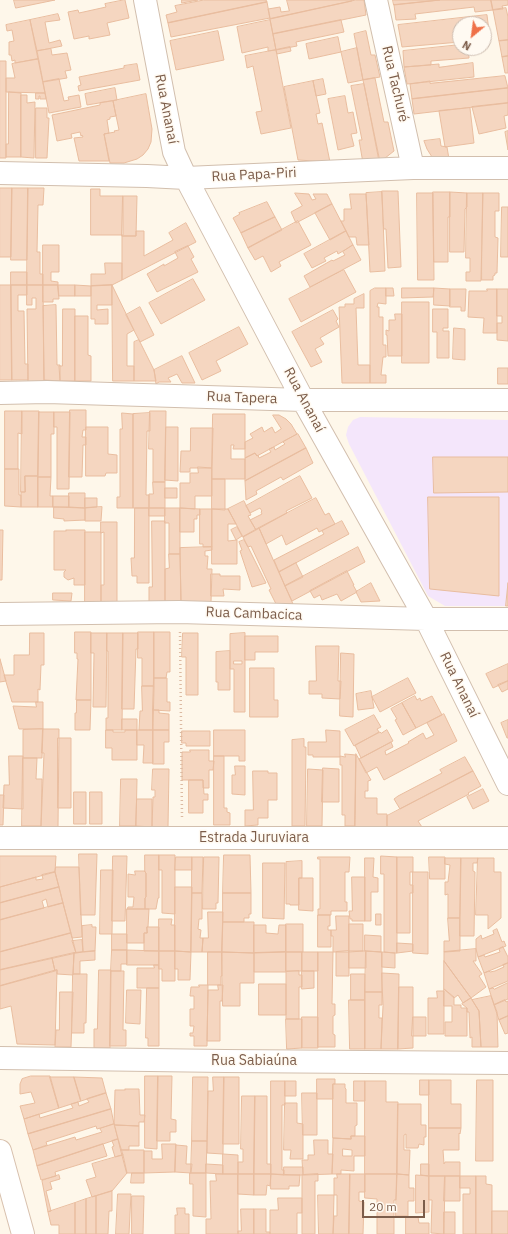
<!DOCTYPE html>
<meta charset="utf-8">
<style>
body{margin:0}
#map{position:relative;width:508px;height:1234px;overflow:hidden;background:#fef7ea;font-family:"IBM Plex Sans",sans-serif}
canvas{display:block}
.north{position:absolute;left:452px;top:16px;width:40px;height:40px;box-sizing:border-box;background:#fffaf2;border:1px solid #cbbbaf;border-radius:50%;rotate:209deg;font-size:11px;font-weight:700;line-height:16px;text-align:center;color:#7c5d4a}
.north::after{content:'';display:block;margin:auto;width:14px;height:18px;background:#ef7148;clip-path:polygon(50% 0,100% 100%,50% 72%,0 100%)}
.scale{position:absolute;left:362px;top:1200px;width:63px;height:18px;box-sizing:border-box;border:2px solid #7c5d4a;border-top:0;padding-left:5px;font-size:12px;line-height:14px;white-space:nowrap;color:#7c5d4a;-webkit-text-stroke:3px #fffaf2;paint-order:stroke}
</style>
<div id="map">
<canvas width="508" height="1234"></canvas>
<div class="north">N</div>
<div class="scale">20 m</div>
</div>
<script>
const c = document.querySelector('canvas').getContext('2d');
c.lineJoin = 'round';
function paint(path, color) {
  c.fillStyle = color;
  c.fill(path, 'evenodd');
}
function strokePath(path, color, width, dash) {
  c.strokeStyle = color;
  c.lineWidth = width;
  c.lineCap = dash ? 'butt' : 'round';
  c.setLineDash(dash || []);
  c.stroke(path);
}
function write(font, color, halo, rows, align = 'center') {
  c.font = font + ' "IBM Plex Sans",sans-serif';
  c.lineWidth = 3;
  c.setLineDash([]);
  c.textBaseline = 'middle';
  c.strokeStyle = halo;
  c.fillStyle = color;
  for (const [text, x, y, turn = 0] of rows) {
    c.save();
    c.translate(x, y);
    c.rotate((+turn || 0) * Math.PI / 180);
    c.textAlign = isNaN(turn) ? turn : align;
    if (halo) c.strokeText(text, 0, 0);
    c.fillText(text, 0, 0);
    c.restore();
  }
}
paint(new Path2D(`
 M 360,417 L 508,420 L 508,606 L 445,606 L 428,596 L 349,444 L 346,435 L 348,427 L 353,420 Z`), '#f4e6fb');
const building = new Path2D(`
 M 14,0 L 55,0 L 16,8 Z
 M 125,0 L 129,18 L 107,23 L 110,35 L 89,39 L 89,36 L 74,39 L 68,12 L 78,10 L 79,13 L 106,7 L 105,4 Z
 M 182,0 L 198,0 L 182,3 Z
 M 204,0 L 266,0 L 267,2 L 168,23 L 166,15 L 177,12 L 175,6 Z
 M 287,0 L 352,0 L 352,1 L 270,19 L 268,9 L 280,7 L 281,12 L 289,11 Z
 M 356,0 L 364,0 L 366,15 L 273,34 L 270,19 Z
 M 393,0 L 440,0 L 394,5 Z
 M 440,0 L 491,0 L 493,10 L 475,12 L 474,7 L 415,14 L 416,19 L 396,20 L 394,5 Z
 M 491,0 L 508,0 L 508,5 L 502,6 L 503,9 L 493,10 Z
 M 267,2 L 270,18 L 171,37 L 168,23 Z
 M 506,8 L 508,17 L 508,40 L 499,41 L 493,10 Z
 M 58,14 L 60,20 L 45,22 L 49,43 L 60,40 L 62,46 L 37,51 L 30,20 Z
 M 487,15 L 490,39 L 484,40 L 484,24 L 460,24 L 460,42 L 402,47 L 398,25 Z
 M 30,20 L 38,59 L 15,63 L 15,60 L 12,61 L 11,55 L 9,55 L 9,42 L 14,41 L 12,30 L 7,31 L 6,25 Z
 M 270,20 L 276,50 L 268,51 L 268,47 L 242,53 L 237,27 Z
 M 341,20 L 344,32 L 296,42 L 297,46 L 276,50 L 273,34 Z
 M 218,31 L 224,60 L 176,70 L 170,41 Z
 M 366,31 L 371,55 L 375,55 L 380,77 L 363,80 L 354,34 Z
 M 338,37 L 341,52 L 309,59 L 306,44 Z
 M 508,40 L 508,56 L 502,57 L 499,41 Z
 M 460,45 L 460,48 L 468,48 L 469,58 L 431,61 L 431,65 L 404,67 L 403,51 Z
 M 290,47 L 291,51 L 277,54 L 276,50 Z
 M 357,48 L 363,80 L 348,83 L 341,52 Z
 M 51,49 L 52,55 L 67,53 L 71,70 L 65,71 L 67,78 L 43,82 L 37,51 Z
 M 276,50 L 291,128 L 261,134 L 256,112 L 262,111 L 253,66 L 247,68 L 245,56 Z
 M 508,56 L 508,73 L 505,73 L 502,57 Z
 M 38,59 L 45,93 L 6,92 L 6,78 L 15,78 L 12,64 Z
 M 0,61 L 6,61 L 6,158 L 0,158 Z
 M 473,63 L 474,77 L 407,84 L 404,67 L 439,64 L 439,67 Z
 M 137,64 L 140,80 L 79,91 L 78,86 L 81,85 L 79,77 L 124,68 L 124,66 Z
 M 505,76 L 508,88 L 412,99 L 410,84 L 430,81 L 430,83 Z
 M 375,78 L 384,122 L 388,122 L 394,151 L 380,162 L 363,80 Z
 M 59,79 L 64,101 L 69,100 L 68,97 L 79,95 L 81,107 L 49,113 L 43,82 Z
 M 323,79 L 326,94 L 316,96 L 313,81 Z
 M 313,81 L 320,113 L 316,114 L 318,124 L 322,123 L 330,162 L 298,160 L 284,87 Z
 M 364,84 L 379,161 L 363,163 L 359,140 L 362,140 L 351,86 Z
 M 115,88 L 117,100 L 87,105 L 85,94 Z
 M 508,88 L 508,103 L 414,114 L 412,99 Z
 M 9,92 L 21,93 L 21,157 L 6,157 L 6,144 L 8,144 Z
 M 36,93 L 45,93 L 46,99 L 40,99 L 40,96 L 39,96 L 39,99 L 36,99 Z
 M 146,94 L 152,129 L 151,142 L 148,149 L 143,155 L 137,159 L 124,163 L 110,163 L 104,134 L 115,132 L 114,131 L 119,130 L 113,101 Z
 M 21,95 L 27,95 L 27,103 L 35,102 L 34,158 L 21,157 Z
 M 345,96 L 348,113 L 353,112 L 357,133 L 351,134 L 354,146 L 338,150 L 328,99 Z
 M 113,101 L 116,116 L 110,117 L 110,119 L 107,120 L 109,133 L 104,134 L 109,161 L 79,161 L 74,138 L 83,137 L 82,135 L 81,136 L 80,132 L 71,134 L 72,138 L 57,141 L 52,115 L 100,105 L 100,103 Z
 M 508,103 L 508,115 L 504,116 L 506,128 L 479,134 L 472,107 Z
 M 36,108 L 47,108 L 47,118 L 49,118 L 47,158 L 36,158 Z
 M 470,108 L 474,143 L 445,147 L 439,111 Z
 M 508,131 L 508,150 L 505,132 Z
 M 440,139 L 441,146 L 447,147 L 449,159 L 432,157 L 427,149 L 424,141 Z
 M 0,188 L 12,188 L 11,257 L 0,257 Z
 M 12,188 L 28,188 L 27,260 L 11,260 Z
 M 28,188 L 44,188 L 43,205 L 38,205 L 37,252 L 40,252 L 40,274 L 43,274 L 43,285 L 27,285 Z
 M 91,189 L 100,189 L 100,196 L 123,196 L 123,235 L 91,235 Z
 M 382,191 L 398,191 L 401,267 L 388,268 L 386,229 L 384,229 Z
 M 382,192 L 385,271 L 370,272 L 366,193 Z
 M 433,192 L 450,192 L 450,217 L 448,217 L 448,262 L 434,262 Z
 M 450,192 L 467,193 L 467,207 L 465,209 L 464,252 L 450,252 Z
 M 295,193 L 309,194 L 312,200 L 316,199 L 313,194 L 327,194 L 332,204 L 296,223 L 291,212 L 302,206 Z
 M 417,193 L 433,193 L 434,280 L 418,280 Z
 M 467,193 L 483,193 L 481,281 L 466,281 L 466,272 L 470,272 L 470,258 L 466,258 Z
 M 483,193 L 499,193 L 499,211 L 495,211 L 495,237 L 498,238 L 497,273 L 495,273 L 495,275 L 493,276 L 493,280 L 482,280 Z
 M 350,194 L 366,194 L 369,245 L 357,245 L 356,237 L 349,237 L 341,221 L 344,221 L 344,209 L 351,209 Z
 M 123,196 L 137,196 L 136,236 L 122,236 Z
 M 267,202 L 275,217 L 241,233 L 233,218 L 240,214 L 239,213 Z
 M 332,204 L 346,231 L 330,240 L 315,213 Z
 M 502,207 L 508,207 L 508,257 L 501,257 Z
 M 275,217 L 282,230 L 248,248 L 241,233 Z
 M 298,221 L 311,245 L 279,262 L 281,266 L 271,272 L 263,256 L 255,260 L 248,248 Z
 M 186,223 L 196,242 L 122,280 L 122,236 L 136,236 L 136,231 L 144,231 L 144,256 L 173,240 L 169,233 Z
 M 346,231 L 353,245 L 338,254 L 337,251 L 324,258 L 326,261 L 312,268 L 304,254 Z
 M 43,245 L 59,245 L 59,272 L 51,272 L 51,281 L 58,282 L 58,285 L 43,285 Z
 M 353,245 L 361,260 L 310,287 L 304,276 L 332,260 L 333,261 L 345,255 L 343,252 Z
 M 188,246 L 194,257 L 191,259 L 198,272 L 157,292 L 147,274 L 164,264 L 164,266 L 178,258 L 175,252 Z
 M 105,263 L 122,263 L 122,280 L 112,285 L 91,286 L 91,274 L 105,274 Z
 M 344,270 L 356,292 L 301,322 L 289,299 Z
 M 11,272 L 27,272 L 27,285 L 11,285 Z
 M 193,279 L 205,300 L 161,324 L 149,303 Z
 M 0,285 L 11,285 L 12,380 L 0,380 Z
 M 11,285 L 27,285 L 27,295 L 18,295 L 18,311 L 24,311 L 25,364 L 28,364 L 28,380 L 12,380 Z
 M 27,285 L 43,285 L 44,383 L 28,384 L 27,309 L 36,309 L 36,298 L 32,298 L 32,305 L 27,305 Z
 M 43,285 L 58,285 L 59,299 L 53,299 L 53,302 L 43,302 Z
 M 58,285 L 75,285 L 75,296 L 59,296 Z
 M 75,285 L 91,286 L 91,296 L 75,296 Z
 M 112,285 L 134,330 L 127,334 L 127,366 L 134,366 L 134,381 L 113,381 Z
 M 112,285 L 112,305 L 97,305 L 97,310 L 108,309 L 108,324 L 95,324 L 95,319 L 91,319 L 91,286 Z
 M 375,288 L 386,288 L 386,304 L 378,303 L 377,307 L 379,307 L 379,317 L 383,317 L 383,345 L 386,345 L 386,357 L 383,357 L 381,375 L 386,375 L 386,383 L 370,383 L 370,291 Z
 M 386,288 L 393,288 L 394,296 L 386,296 Z
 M 402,288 L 434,288 L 433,297 L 402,298 Z
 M 434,288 L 450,289 L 450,306 L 434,305 Z
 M 450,289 L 466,289 L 465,311 L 461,311 L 461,307 L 450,307 Z
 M 487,289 L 497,289 L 497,333 L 483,333 L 484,318 L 468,317 L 469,291 L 487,291 Z
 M 497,289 L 508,289 L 508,341 L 497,340 L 497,323 L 502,323 L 502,316 L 497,316 Z
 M 364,294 L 364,308 L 356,308 L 358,365 L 370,365 L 370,383 L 342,383 L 339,307 L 345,307 L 345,304 L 354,304 L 354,299 Z
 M 402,302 L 429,302 L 429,363 L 402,363 Z
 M 56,305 L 57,365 L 60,365 L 60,381 L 44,380 L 43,306 Z
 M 140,307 L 154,335 L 140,342 L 126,315 Z
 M 63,309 L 75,309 L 75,381 L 60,381 L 59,366 L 62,366 Z
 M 433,309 L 448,309 L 448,328 L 443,328 L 443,331 L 449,331 L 449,358 L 437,358 L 437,332 L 433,332 Z
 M 333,310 L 338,319 L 336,321 L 339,327 L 320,338 L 324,344 L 315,349 L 322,362 L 311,367 L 292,332 Z
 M 395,314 L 402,314 L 402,356 L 388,356 L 387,335 L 386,335 L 386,330 L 389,331 L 389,320 L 395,320 Z
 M 75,316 L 88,316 L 88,355 L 91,356 L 91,381 L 75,381 Z
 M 239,327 L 248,344 L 216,361 L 221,371 L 202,380 L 189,353 Z
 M 454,328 L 465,329 L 465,360 L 453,359 Z
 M 139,340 L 154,370 L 156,381 L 134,381 L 134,342 Z
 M 182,356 L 195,383 L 182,383 L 177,374 L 168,378 L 171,382 L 159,382 L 156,384 L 154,370 Z
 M 498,368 L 508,368 L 508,384 L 498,384 Z
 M 70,410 L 86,410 L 86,430 L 83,430 L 82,437 L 86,437 L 86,445 L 83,445 L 82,477 L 69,477 Z
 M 5,411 L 22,411 L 22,434 L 18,433 L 18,469 L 5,469 Z
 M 22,411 L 39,411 L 39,412 L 38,476 L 25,476 L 25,492 L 21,492 Z
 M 150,411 L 166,411 L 165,482 L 153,482 L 153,449 L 149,449 Z
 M 39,412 L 54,412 L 54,434 L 51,434 L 51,477 L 38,477 Z
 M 54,412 L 70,412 L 69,489 L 57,489 L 57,427 L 54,427 Z
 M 122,413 L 133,414 L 133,508 L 117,508 L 117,497 L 120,497 L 120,429 L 122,429 Z
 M 150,413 L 150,431 L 147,431 L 146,495 L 149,495 L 149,508 L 133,508 L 133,414 Z
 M 213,414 L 245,414 L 245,449 L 233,449 L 234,445 L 231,445 L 231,459 L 245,459 L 245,479 L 212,479 Z
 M 273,415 L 279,415 L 286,419 L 291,424 L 297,434 L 257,456 L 255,453 L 245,458 L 245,442 L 253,438 L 250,434 L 262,427 L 264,432 L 272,427 L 275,433 L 281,429 Z
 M 86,427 L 108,427 L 108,454 L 117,455 L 117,473 L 106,473 L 105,476 L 86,476 Z
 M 166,427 L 178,427 L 178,481 L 165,480 Z
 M 191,428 L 213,428 L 212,468 L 190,468 L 190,472 L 180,472 L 181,451 L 190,451 Z
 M 298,434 L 306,448 L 245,481 L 245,458 L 255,453 L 257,456 L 258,455 L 259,458 L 271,452 L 269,449 L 274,447 L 275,450 L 285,444 L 283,442 Z
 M 306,448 L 313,463 L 283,480 L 281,477 L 256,491 L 257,494 L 246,500 L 245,481 Z
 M 433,457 L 508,457 L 508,492 L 434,493 Z
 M 198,467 L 212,468 L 212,496 L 195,496 L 195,509 L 180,508 L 180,483 L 190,483 L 190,473 L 198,473 Z
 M 5,469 L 19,469 L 19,495 L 21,495 L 21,507 L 5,506 Z
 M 25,476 L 38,476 L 38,507 L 21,507 L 21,492 L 25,492 Z
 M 300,476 L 312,498 L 286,511 L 287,513 L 256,530 L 250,520 L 262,514 L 261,512 L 262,511 L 260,508 L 250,513 L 246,506 Z
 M 38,477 L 51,477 L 50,496 L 53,496 L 53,507 L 38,507 Z
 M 212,479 L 225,479 L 225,510 L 212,509 Z
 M 153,482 L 165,482 L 165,508 L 149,508 L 149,494 L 153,494 Z
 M 165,488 L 177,488 L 177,498 L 165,498 Z
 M 69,493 L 85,493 L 85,508 L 69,507 Z
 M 53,496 L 69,496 L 69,507 L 53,507 Z
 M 428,497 L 499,497 L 499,596 L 430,589 Z
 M 85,498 L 97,498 L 97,507 L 85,508 Z
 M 316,498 L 325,515 L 329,513 L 335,524 L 319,532 L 317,528 L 286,545 L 282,535 L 266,544 L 259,528 Z
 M 244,501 L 251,515 L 248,516 L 256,530 L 243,537 L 228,509 Z
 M 54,507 L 85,508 L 85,520 L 64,521 L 64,519 L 54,518 Z
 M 102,507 L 101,521 L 85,521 L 85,508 Z
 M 135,508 L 149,508 L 149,583 L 137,583 L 137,576 L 132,576 L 131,558 L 134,558 Z
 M 149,508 L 165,508 L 165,516 L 149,516 Z
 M 165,508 L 180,508 L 180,554 L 169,554 L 169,523 L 165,523 Z
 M 180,508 L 200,509 L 200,515 L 197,515 L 197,519 L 194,519 L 194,532 L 180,532 Z
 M 200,509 L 212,509 L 212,547 L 203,547 L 203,544 L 200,544 Z
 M 212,509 L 228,509 L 236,524 L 228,524 L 228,541 L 237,540 L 237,564 L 212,564 Z
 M 152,521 L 165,521 L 165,604 L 149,603 L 149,587 L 152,587 Z
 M 342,521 L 349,534 L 279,572 L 274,560 L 324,534 L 322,531 Z
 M 101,522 L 117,522 L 117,603 L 101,603 L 101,585 L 104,585 L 104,532 L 101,533 Z
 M 237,527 L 242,536 L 236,540 L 231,530 Z
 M 259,528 L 293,604 L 276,604 L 269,590 L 271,589 L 251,546 L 248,547 L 243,537 Z
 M 0,530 L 3,530 L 2,580 L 0,580 Z
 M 66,530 L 85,530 L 85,585 L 74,585 L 74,578 L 68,580 L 64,577 L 64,572 L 66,570 L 54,570 L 54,531 L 66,531 Z
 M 85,532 L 101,532 L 101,603 L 85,603 Z
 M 244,540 L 248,547 L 266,583 L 252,587 L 240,551 L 242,550 L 239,542 Z
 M 212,547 L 212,550 L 205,551 L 205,556 L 208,556 L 207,569 L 212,569 L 211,603 L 181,603 L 180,548 Z
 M 358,547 L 365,562 L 292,601 L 285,586 Z
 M 169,554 L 180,554 L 181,603 L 165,603 L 165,569 L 169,568 Z
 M 296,563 L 303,577 L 285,586 L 279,572 Z
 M 347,571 L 354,585 L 353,585 L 357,592 L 341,601 L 337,594 L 322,600 L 320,595 L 314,598 L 310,591 Z
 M 211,574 L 220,574 L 220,576 L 240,576 L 240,590 L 223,589 L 224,596 L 211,596 Z
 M 371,583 L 380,601 L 361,602 L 356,592 Z
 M 508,583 L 508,606 L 506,606 Z
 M 53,593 L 72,593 L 71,601 L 53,600 Z
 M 75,632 L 91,632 L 91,700 L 76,700 L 78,659 L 77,659 L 77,653 L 75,653 Z
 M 138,632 L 154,632 L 154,686 L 142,686 L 142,658 L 138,658 Z
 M 154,632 L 170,632 L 170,672 L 167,672 L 166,678 L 154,678 Z
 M 30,633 L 44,633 L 44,665 L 41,665 L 40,690 L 38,689 L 38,702 L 12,702 L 4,675 L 14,675 L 14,655 L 29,655 Z
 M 91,633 L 107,633 L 106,707 L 93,707 L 94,653 L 91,653 Z
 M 107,633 L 123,633 L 122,730 L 106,730 L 106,718 L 108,718 L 108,651 L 107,651 Z
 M 123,633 L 138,633 L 138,649 L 136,649 L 134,709 L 122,709 Z
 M 183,633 L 198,633 L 198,695 L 186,695 L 186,657 L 182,657 Z
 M 245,633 L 245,712 L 234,712 L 234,669 L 230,669 L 230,634 ZM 234,661 L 242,661 L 242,664 L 234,664 Z
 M 245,636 L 278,636 L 278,652 L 255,652 L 255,660 L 245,660 Z
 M 316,646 L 339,646 L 338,681 L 341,681 L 340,699 L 322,698 L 322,694 L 309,694 L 309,681 L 316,681 Z
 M 230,651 L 230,690 L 218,690 L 218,682 L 216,682 L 216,652 Z
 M 341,653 L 354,654 L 353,717 L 340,716 Z
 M 0,659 L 6,681 L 0,682 Z
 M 508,664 L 508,681 L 493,688 L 486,674 Z
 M 250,668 L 274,668 L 274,700 L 278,700 L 278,717 L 250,717 Z
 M 154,678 L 167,678 L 167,702 L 170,702 L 170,711 L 153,710 Z
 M 408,678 L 416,693 L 380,712 L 372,697 Z
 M 508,681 L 508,689 L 502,692 L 498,685 Z
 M 142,686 L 154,686 L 153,730 L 139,730 L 140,711 L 142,711 Z
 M 371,691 L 374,708 L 358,710 L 356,694 Z
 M 415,696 L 417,700 L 420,698 L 421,701 L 432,696 L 442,715 L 416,728 L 402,703 Z
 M 77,700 L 91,700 L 90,730 L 75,730 L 75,713 L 76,713 Z
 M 36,702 L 43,702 L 43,729 L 19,729 L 13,706 L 36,707 Z
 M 402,703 L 416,728 L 403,735 L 395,720 L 397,719 L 391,709 Z
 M 153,710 L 159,710 L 159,713 L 169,714 L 169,730 L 153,730 Z
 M 444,714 L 457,741 L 384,780 L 377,767 L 366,773 L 359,759 L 391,742 L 393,747 L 385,751 L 386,755 L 409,743 L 408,742 L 423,733 L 426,739 L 434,735 L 427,723 Z
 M 374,715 L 381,727 L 377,729 L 379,732 L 354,746 L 345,730 Z
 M 122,719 L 137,719 L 137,730 L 122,730 Z
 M 508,720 L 508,738 L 507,738 L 501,723 Z
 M 43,729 L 59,729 L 58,827 L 41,827 L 44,753 L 42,753 Z
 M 43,729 L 42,758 L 23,758 L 23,730 Z
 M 106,730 L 113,730 L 113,732 L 125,732 L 125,730 L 137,730 L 137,760 L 112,760 L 112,748 L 106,748 Z
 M 137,730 L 153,730 L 153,763 L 143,763 L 144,745 L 137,745 Z
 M 153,730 L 169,730 L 169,742 L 164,742 L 164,764 L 153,764 Z
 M 214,730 L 245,730 L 245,761 L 239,761 L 239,756 L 214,756 Z
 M 326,730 L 340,731 L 340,757 L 313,757 L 313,755 L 308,755 L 308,742 L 326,742 Z
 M 387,730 L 393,741 L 361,758 L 355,745 L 380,732 L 381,733 Z
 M 182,731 L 210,731 L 210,746 L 186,746 L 186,743 L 182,743 Z
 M 58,738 L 71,738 L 71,808 L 58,808 Z
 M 304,739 L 304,747 L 306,747 L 305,826 L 292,826 L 292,740 Z
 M 190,750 L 209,750 L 209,761 L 214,761 L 213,770 L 209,770 L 209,788 L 203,788 L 203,780 L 182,780 L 182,752 L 190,752 Z
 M 345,754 L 356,755 L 355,826 L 345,826 L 345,815 L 342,815 L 342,765 L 340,765 L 340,756 L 345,757 Z
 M 356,754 L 371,780 L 368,781 L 368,791 L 365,791 L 365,798 L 377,798 L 377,814 L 387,814 L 387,827 L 355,828 Z
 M 9,756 L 23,756 L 23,809 L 3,808 L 4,785 L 9,785 Z
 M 214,756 L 224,756 L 224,808 L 227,808 L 227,812 L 230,813 L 230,825 L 214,825 Z
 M 465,757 L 473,771 L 400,809 L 394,799 L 398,796 L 442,773 L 440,770 Z
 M 23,758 L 37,758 L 36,779 L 42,779 L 41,826 L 22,826 Z
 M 235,766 L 245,766 L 245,795 L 232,794 L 232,775 L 235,775 Z
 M 323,768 L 339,769 L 339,802 L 322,802 Z
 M 153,769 L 169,769 L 168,827 L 152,827 L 153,797 L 155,797 L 155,790 L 152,790 Z
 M 308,769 L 323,770 L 322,826 L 307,826 Z
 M 253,771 L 268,771 L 268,773 L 277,773 L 277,800 L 268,800 L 268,818 L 258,818 L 258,825 L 245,826 L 245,810 L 253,810 Z
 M 473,771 L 481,786 L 468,793 L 469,794 L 418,821 L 422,827 L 387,827 L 387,816 Z
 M 121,779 L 137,779 L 136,826 L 120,826 Z
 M 189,780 L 203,780 L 204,794 L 208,794 L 208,800 L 203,800 L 203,813 L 189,813 Z
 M 483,789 L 489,801 L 473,809 L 467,797 Z
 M 74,792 L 86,792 L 86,824 L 74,824 Z
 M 90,792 L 102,792 L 102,824 L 90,824 Z
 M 0,795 L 4,795 L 3,825 L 0,825 Z
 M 137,799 L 152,799 L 152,827 L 136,826 Z
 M 79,854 L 97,854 L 95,915 L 81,915 Z
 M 145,855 L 159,855 L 159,898 L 158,898 L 156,909 L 145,909 L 145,898 L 146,897 L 146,873 L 145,872 Z
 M 159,855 L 175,855 L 175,914 L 162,913 L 162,870 L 159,870 Z
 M 224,855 L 250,855 L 251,893 L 223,893 Z
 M 0,856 L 56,856 L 55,872 L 0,887 Z
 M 113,856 L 127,856 L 125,921 L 112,921 Z
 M 381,856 L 397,857 L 397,953 L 395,953 L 384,952 L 384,874 L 381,874 Z
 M 176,857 L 192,857 L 192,870 L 175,870 Z
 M 192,857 L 203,857 L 202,893 L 192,893 Z
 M 204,857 L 219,857 L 218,903 L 216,903 L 216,909 L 203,909 Z
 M 318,857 L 350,857 L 349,872 L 345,872 L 345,902 L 347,902 L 347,911 L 331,911 L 331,915 L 318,915 L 318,909 L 320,909 L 320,859 L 318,859 Z
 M 397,857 L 413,857 L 413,872 L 410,872 L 410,885 L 413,885 L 413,893 L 410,893 L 410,933 L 397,933 Z
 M 429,857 L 445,857 L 445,879 L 430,879 Z
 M 365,858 L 374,858 L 373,877 L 378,878 L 378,892 L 371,892 L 371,921 L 365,921 Z
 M 445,858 L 461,858 L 460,918 L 448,918 L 448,894 L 445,895 L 445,882 L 448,882 L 450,865 L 445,864 Z
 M 461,858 L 478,858 L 477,863 L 473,863 L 473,871 L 475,872 L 474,936 L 460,936 Z
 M 478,858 L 494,858 L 494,872 L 501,872 L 501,918 L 488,929 L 488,915 L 476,915 Z
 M 302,861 L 302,878 L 299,878 L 299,905 L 290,905 L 290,904 L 286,904 L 286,862 Z
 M 263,863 L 285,863 L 284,919 L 263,918 Z
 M 56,867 L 79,867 L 82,937 L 72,938 L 55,872 Z
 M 101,870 L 113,870 L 112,934 L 100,934 Z
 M 135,871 L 145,871 L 145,872 L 146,873 L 146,897 L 145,898 L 145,909 L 127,909 L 128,907 L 133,907 L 134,897 L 128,897 L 128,874 L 135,875 Z
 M 55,872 L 59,887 L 0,903 L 0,887 L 36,877 L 36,880 L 43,879 L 42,875 Z
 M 413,872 L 428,872 L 428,954 L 413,953 Z
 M 352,877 L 365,877 L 365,921 L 352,921 L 352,919 L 350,919 L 349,911 L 352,911 Z
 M 299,878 L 313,878 L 313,911 L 299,910 Z
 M 59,887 L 63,903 L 48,907 L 46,899 L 42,901 L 44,908 L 0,920 L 0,903 Z
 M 175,887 L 192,887 L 191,952 L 175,951 Z
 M 192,893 L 202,893 L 202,919 L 199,919 L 198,929 L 201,930 L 200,938 L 203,938 L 202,952 L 191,952 Z
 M 223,893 L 251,893 L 251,914 L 249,914 L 249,918 L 244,918 L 244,922 L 223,922 Z
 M 63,903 L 71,933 L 0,952 L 0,920 Z
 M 127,909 L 149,909 L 148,927 L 147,927 L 147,933 L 144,933 L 144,943 L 127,943 Z
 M 208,912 L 223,912 L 222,952 L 202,952 L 203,938 L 208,938 Z
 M 376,914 L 381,914 L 381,925 L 376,925 Z
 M 318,915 L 330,915 L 330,926 L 328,926 L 328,930 L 331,930 L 331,947 L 318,947 Z
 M 336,916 L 349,916 L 349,952 L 333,952 L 333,936 L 331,936 L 331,930 L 336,930 Z
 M 448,918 L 460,918 L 460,951 L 444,952 L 444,941 L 449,941 Z
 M 159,919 L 172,919 L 171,925 L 175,925 L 175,951 L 159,951 Z
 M 223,922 L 254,922 L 254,953 L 222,952 Z
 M 286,924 L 303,924 L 303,952 L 286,952 Z
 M 349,924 L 363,924 L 363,951 L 349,952 Z
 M 92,925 L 92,927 L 96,927 L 95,951 L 83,952 L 82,926 Z
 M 254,925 L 266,925 L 266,933 L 278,934 L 279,925 L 286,925 L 286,952 L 254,953 Z
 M 147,927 L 159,927 L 159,951 L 144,951 L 144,933 L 147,933 Z
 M 497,929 L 502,942 L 504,941 L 506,946 L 478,957 L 476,949 L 476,939 L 481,935 L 482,939 L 494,934 L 493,931 Z
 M 71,933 L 76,953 L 0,970 L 0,952 Z
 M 112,934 L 127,934 L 127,950 L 112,950 Z
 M 365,935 L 381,936 L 381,952 L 365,951 Z
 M 82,940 L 83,952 L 76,953 L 72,941 Z
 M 397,943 L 413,944 L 413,951 L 397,953 Z
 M 503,947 L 508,957 L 508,963 L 484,973 L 478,957 L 484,955 L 485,957 L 500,952 L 499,949 Z
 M 476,949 L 476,961 L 473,961 L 482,974 L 479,976 L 486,987 L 471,998 L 444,961 L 444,952 Z
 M 112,950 L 127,950 L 127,964 L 121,964 L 121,971 L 111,971 Z
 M 127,950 L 159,951 L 159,965 L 127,965 Z
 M 95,951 L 95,960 L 80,961 L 80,974 L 73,974 L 74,953 Z
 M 159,951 L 175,951 L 175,981 L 162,981 L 162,969 L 159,969 Z
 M 175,951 L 191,952 L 190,980 L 178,980 L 178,969 L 175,969 Z
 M 349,951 L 349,976 L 336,976 L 336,952 Z
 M 349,951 L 366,951 L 366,968 L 349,968 Z
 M 366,951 L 382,952 L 382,992 L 365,992 Z
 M 208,952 L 222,952 L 222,976 L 221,976 L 221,985 L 208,985 Z
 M 222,952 L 254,953 L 254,983 L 240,983 L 240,1006 L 223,1006 Z
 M 286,952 L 302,952 L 302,971 L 286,971 Z
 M 286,952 L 286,972 L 254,972 L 254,953 Z
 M 302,952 L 318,952 L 318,971 L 302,971 Z
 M 318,952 L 333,952 L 332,1004 L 335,1004 L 335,1015 L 333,1016 L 333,1034 L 335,1035 L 335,1047 L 318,1047 Z
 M 382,952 L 395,953 L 395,968 L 382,967 Z
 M 74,953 L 73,975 L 57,974 L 57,970 L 55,971 L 52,958 Z
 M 52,958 L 55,971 L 0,986 L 0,970 Z
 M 444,961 L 471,998 L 463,1003 L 458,995 L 454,998 L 444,989 Z
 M 508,963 L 508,981 L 489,989 L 484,973 L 489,971 L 490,972 L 495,971 L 504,967 L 503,965 Z
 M 154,965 L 159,965 L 159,988 L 137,988 L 137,968 L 154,968 Z
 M 57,970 L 55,1045 L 17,1044 L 11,1006 L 0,1009 L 0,986 Z
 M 99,970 L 111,970 L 110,1048 L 94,1048 L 94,1029 L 97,1029 Z
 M 111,971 L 124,971 L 123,1030 L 126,1030 L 126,1046 L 110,1046 Z
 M 299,971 L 299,975 L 302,975 L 302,987 L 299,987 L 299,1019 L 286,1019 L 286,972 Z
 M 302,971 L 314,971 L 314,988 L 302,989 Z
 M 382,973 L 399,974 L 398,1049 L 381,1049 L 383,1006 Z
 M 73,974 L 87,974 L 86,1023 L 84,1023 L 84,1033 L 72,1033 Z
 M 351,974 L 365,974 L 365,1000 L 351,1000 Z
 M 508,983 L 508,999 L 494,1005 L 489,989 L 493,988 L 494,989 Z
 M 259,984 L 286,984 L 286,1015 L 259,1015 Z
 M 199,985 L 208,985 L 207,1046 L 194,1046 L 194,1036 L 190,1036 L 190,1033 L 193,1033 L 194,1026 L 190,1026 L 190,1009 L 194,1009 L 194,996 L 190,996 L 191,987 L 199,987 Z
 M 218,985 L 223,985 L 222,1001 L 220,1001 L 220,1041 L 207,1041 L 208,990 L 218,990 Z
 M 399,987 L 413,987 L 413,1048 L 398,1049 Z
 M 147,988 L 159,988 L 159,1046 L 148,1046 L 148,1038 L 146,1038 Z
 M 444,989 L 454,997 L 454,1005 L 461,1005 L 461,1008 L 467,1008 L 467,1036 L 445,1036 L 445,1022 L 452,1022 L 452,1006 L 444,1006 Z
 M 127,990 L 141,990 L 140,1024 L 126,1023 Z
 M 437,991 L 444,991 L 444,1034 L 428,1034 L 428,998 L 437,998 Z
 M 60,992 L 73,992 L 71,1047 L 55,1047 L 56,1030 L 59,1030 Z
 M 365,992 L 382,992 L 382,1005 L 379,1005 L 379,1018 L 382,1018 L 381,1049 L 365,1049 Z
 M 491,996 L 497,1012 L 498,1047 L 481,1047 L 479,1011 L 472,1000 Z
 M 471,998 L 479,1011 L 481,1047 L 472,1047 L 472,1037 L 470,1038 L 469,1012 L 467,1012 L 467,1008 L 462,1004 Z
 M 349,1000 L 365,1000 L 365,1049 L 350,1049 Z
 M 505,1000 L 506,1002 L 508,1001 L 508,1016 L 499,1020 L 494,1005 Z
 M 508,1016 L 508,1033 L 505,1034 L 499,1020 Z
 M 302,1017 L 318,1017 L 318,1048 L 302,1048 Z
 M 413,1017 L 426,1017 L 426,1036 L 412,1036 Z
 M 286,1019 L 302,1019 L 302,1048 L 287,1049 Z
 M 31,1076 L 50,1076 L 59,1108 L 24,1119 L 20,1106 L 35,1103 L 31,1092 L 20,1094 L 20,1084 L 22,1079 Z
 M 145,1076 L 158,1076 L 157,1149 L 145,1148 Z
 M 158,1076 L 172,1076 L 171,1119 L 176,1120 L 176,1132 L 170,1132 L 170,1141 L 157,1141 Z
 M 50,1077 L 74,1077 L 81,1101 L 59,1108 Z
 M 74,1077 L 102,1078 L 106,1093 L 81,1101 Z
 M 193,1077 L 208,1077 L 207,1141 L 192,1141 Z
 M 213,1077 L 224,1077 L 223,1154 L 207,1153 L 208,1091 L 213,1091 Z
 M 224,1077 L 239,1077 L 239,1144 L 223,1144 Z
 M 317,1079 L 335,1079 L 335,1084 L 333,1084 L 333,1099 L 317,1099 Z
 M 420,1080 L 429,1080 L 429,1095 L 420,1095 Z
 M 429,1080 L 451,1080 L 451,1104 L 461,1104 L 461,1128 L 429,1128 Z
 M 477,1080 L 493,1080 L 493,1161 L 476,1161 Z
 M 271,1081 L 285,1081 L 285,1105 L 282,1105 L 282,1170 L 284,1170 L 284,1175 L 271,1174 Z
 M 285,1081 L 296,1081 L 296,1096 L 285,1096 Z
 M 354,1081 L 365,1081 L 365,1101 L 354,1101 Z
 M 365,1081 L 386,1081 L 386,1102 L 398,1102 L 397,1174 L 365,1174 Z
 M 333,1084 L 345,1084 L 345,1088 L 346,1089 L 346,1103 L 357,1103 L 357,1125 L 355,1126 L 355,1136 L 351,1136 L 351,1139 L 333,1138 Z
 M 125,1089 L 139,1089 L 140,1115 L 145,1115 L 144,1122 L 139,1122 L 139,1126 L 115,1125 L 114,1124 L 115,1090 L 125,1090 Z
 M 106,1093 L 111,1109 L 28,1134 L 24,1119 L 39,1114 L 40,1118 L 73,1108 L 71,1104 L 78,1102 L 79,1106 L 89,1102 L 87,1099 Z
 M 302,1093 L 317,1093 L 317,1135 L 303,1135 Z
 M 242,1096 L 255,1096 L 254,1174 L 238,1174 L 238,1162 L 243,1162 L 243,1149 L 241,1149 Z
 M 255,1096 L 267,1096 L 267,1164 L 271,1164 L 271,1174 L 254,1174 Z
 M 285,1103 L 297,1103 L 297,1123 L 303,1124 L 303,1159 L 290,1159 L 291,1150 L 284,1150 Z
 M 398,1104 L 421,1104 L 421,1125 L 426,1125 L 426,1137 L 424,1137 L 424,1145 L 419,1144 L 418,1148 L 406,1148 L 406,1134 L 404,1135 L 404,1150 L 410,1150 L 409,1175 L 397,1174 Z
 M 111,1109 L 114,1124 L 97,1129 L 96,1126 L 46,1142 L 47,1145 L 33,1150 L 28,1134 Z
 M 114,1124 L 118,1139 L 37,1166 L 33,1150 L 75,1137 L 76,1140 L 102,1132 L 100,1129 Z
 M 115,1125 L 139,1126 L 139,1146 L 129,1146 L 129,1150 L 121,1150 Z
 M 429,1128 L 461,1128 L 460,1134 L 459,1133 L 459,1150 L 443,1150 L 444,1164 L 445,1162 L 460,1162 L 460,1176 L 429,1176 Z
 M 351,1136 L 365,1136 L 365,1156 L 354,1156 L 354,1171 L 341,1170 L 341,1174 L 332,1174 L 333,1138 L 351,1139 ZM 343,1149 L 352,1150 L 352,1156 L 343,1156 Z
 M 118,1139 L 123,1155 L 115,1157 L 112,1147 L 114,1146 L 112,1141 Z
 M 314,1140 L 328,1140 L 328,1154 L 333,1154 L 332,1174 L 303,1175 L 302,1160 L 308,1160 L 308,1155 L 314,1155 Z
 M 192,1141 L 207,1141 L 206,1173 L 191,1173 Z
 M 103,1144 L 107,1156 L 55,1172 L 56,1176 L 41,1180 L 37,1166 Z
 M 162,1144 L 176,1144 L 175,1172 L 144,1173 L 144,1151 L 152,1151 L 152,1159 L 162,1159 Z
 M 176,1145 L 187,1146 L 186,1164 L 192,1164 L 191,1173 L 175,1172 Z
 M 121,1150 L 144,1150 L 144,1173 L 127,1173 Z
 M 223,1154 L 238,1155 L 238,1174 L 223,1174 Z
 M 123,1155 L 127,1173 L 112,1191 L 92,1197 L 86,1180 L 96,1177 L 92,1164 Z
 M 206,1164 L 223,1165 L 223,1174 L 206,1173 Z
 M 421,1164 L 429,1164 L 429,1176 L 421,1175 Z
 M 284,1167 L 303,1167 L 303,1175 L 284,1175 Z
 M 132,1173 L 144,1173 L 144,1183 L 131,1183 Z
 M 190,1173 L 206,1173 L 206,1217 L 193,1216 L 193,1184 L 190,1184 Z
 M 216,1174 L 238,1174 L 238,1234 L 206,1234 L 206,1219 L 211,1219 L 210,1181 L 216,1181 Z
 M 238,1174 L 254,1174 L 254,1195 L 238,1194 Z
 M 254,1174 L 271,1174 L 270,1186 L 267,1185 L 266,1195 L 254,1195 Z
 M 271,1174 L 300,1175 L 299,1186 L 289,1186 L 289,1189 L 271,1189 Z
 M 318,1174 L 318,1181 L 315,1181 L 315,1234 L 302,1234 L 302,1175 Z
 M 337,1174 L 350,1174 L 349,1234 L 333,1234 L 334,1216 L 337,1216 L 337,1195 L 334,1195 L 334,1178 L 337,1178 Z
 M 350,1174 L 365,1174 L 365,1192 L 359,1192 L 359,1201 L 364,1202 L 363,1234 L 349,1234 Z
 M 365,1174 L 397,1174 L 396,1200 L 394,1200 L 394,1234 L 377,1234 L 377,1199 L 365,1198 Z
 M 397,1174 L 409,1175 L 409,1188 L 414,1188 L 414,1201 L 408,1201 L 408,1216 L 396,1216 Z
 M 59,1175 L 60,1179 L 50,1182 L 52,1189 L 46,1191 L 51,1211 L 48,1212 L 42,1181 Z
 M 416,1175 L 429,1176 L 429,1212 L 416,1213 Z
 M 429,1176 L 445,1176 L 444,1234 L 431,1233 L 432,1200 L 429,1200 Z
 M 445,1176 L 460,1176 L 460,1201 L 444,1201 Z
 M 460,1176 L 476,1176 L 476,1234 L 463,1234 L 463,1194 L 470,1194 L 470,1188 L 460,1188 Z
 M 476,1176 L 486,1176 L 486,1184 L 492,1185 L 492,1234 L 476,1234 Z
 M 112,1191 L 112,1211 L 109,1211 L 108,1234 L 96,1234 L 96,1196 Z
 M 118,1194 L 131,1194 L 129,1234 L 116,1234 Z
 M 318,1195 L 334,1195 L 333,1234 L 319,1234 Z
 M 96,1196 L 96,1234 L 86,1234 L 86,1199 Z
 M 132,1196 L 144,1196 L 143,1234 L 132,1234 Z
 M 278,1198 L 302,1198 L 302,1213 L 297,1213 L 297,1234 L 270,1234 L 270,1210 L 278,1210 Z
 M 86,1199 L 86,1234 L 75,1234 L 75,1203 Z
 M 75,1203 L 75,1234 L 59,1234 L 59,1225 L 51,1225 L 48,1212 Z
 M 177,1208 L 185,1208 L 185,1214 L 189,1214 L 189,1234 L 175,1234 L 175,1215 L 177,1215 Z
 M 241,1209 L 254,1209 L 254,1234 L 238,1234 L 238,1231 L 241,1231 Z
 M 254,1209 L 266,1209 L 266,1232 L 270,1232 L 270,1234 L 254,1234 Z
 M 492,1211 L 508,1211 L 508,1234 L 492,1234 Z
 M 444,1212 L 455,1212 L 455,1234 L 444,1234 Z
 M 406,1217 L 418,1217 L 419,1223 L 429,1223 L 429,1234 L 406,1234 Z`);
paint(building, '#f5d6c0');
strokePath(building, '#e9bd9f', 1);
const minor = new Path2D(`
 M 145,0 L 174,152 L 186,178 L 303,400 L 426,619 L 508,784
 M 376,0 L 413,168
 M 0,173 L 147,176 L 186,178 L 413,168 L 508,168
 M 0,393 L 47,392 L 303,400 L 508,400
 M 0,614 L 179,612 L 426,619 L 508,619
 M 0,838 L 508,838
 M 0,1058 L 225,1061 L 508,1063`);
const secondary = new Path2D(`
 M 0,1151 L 23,1234`);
strokePath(minor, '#d2bfae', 24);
strokePath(secondary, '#d8c1ae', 24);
strokePath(new Path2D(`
 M 180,632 L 182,817`), '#dcbaa2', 2.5, [1, 3]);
strokePath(minor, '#fff', 22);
strokePath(secondary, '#fff', 22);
write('14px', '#7c5d4a', '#fffaf2', [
 ["Rua Tachuré",395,84,77],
 ["Rua Ananaí",166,109,79],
 ["Rua Papa-Piri",254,175,-3],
 ["Rua Tapera",242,398,2],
 ["Rua Ananaí",304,400,62],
 ["Rua Cambacica",254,614,2],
 ["Rua Ananaí",459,685,64],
 ["Estrada Juruviara",254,838],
 ["Rua Sabiaúna",254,1061]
]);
</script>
